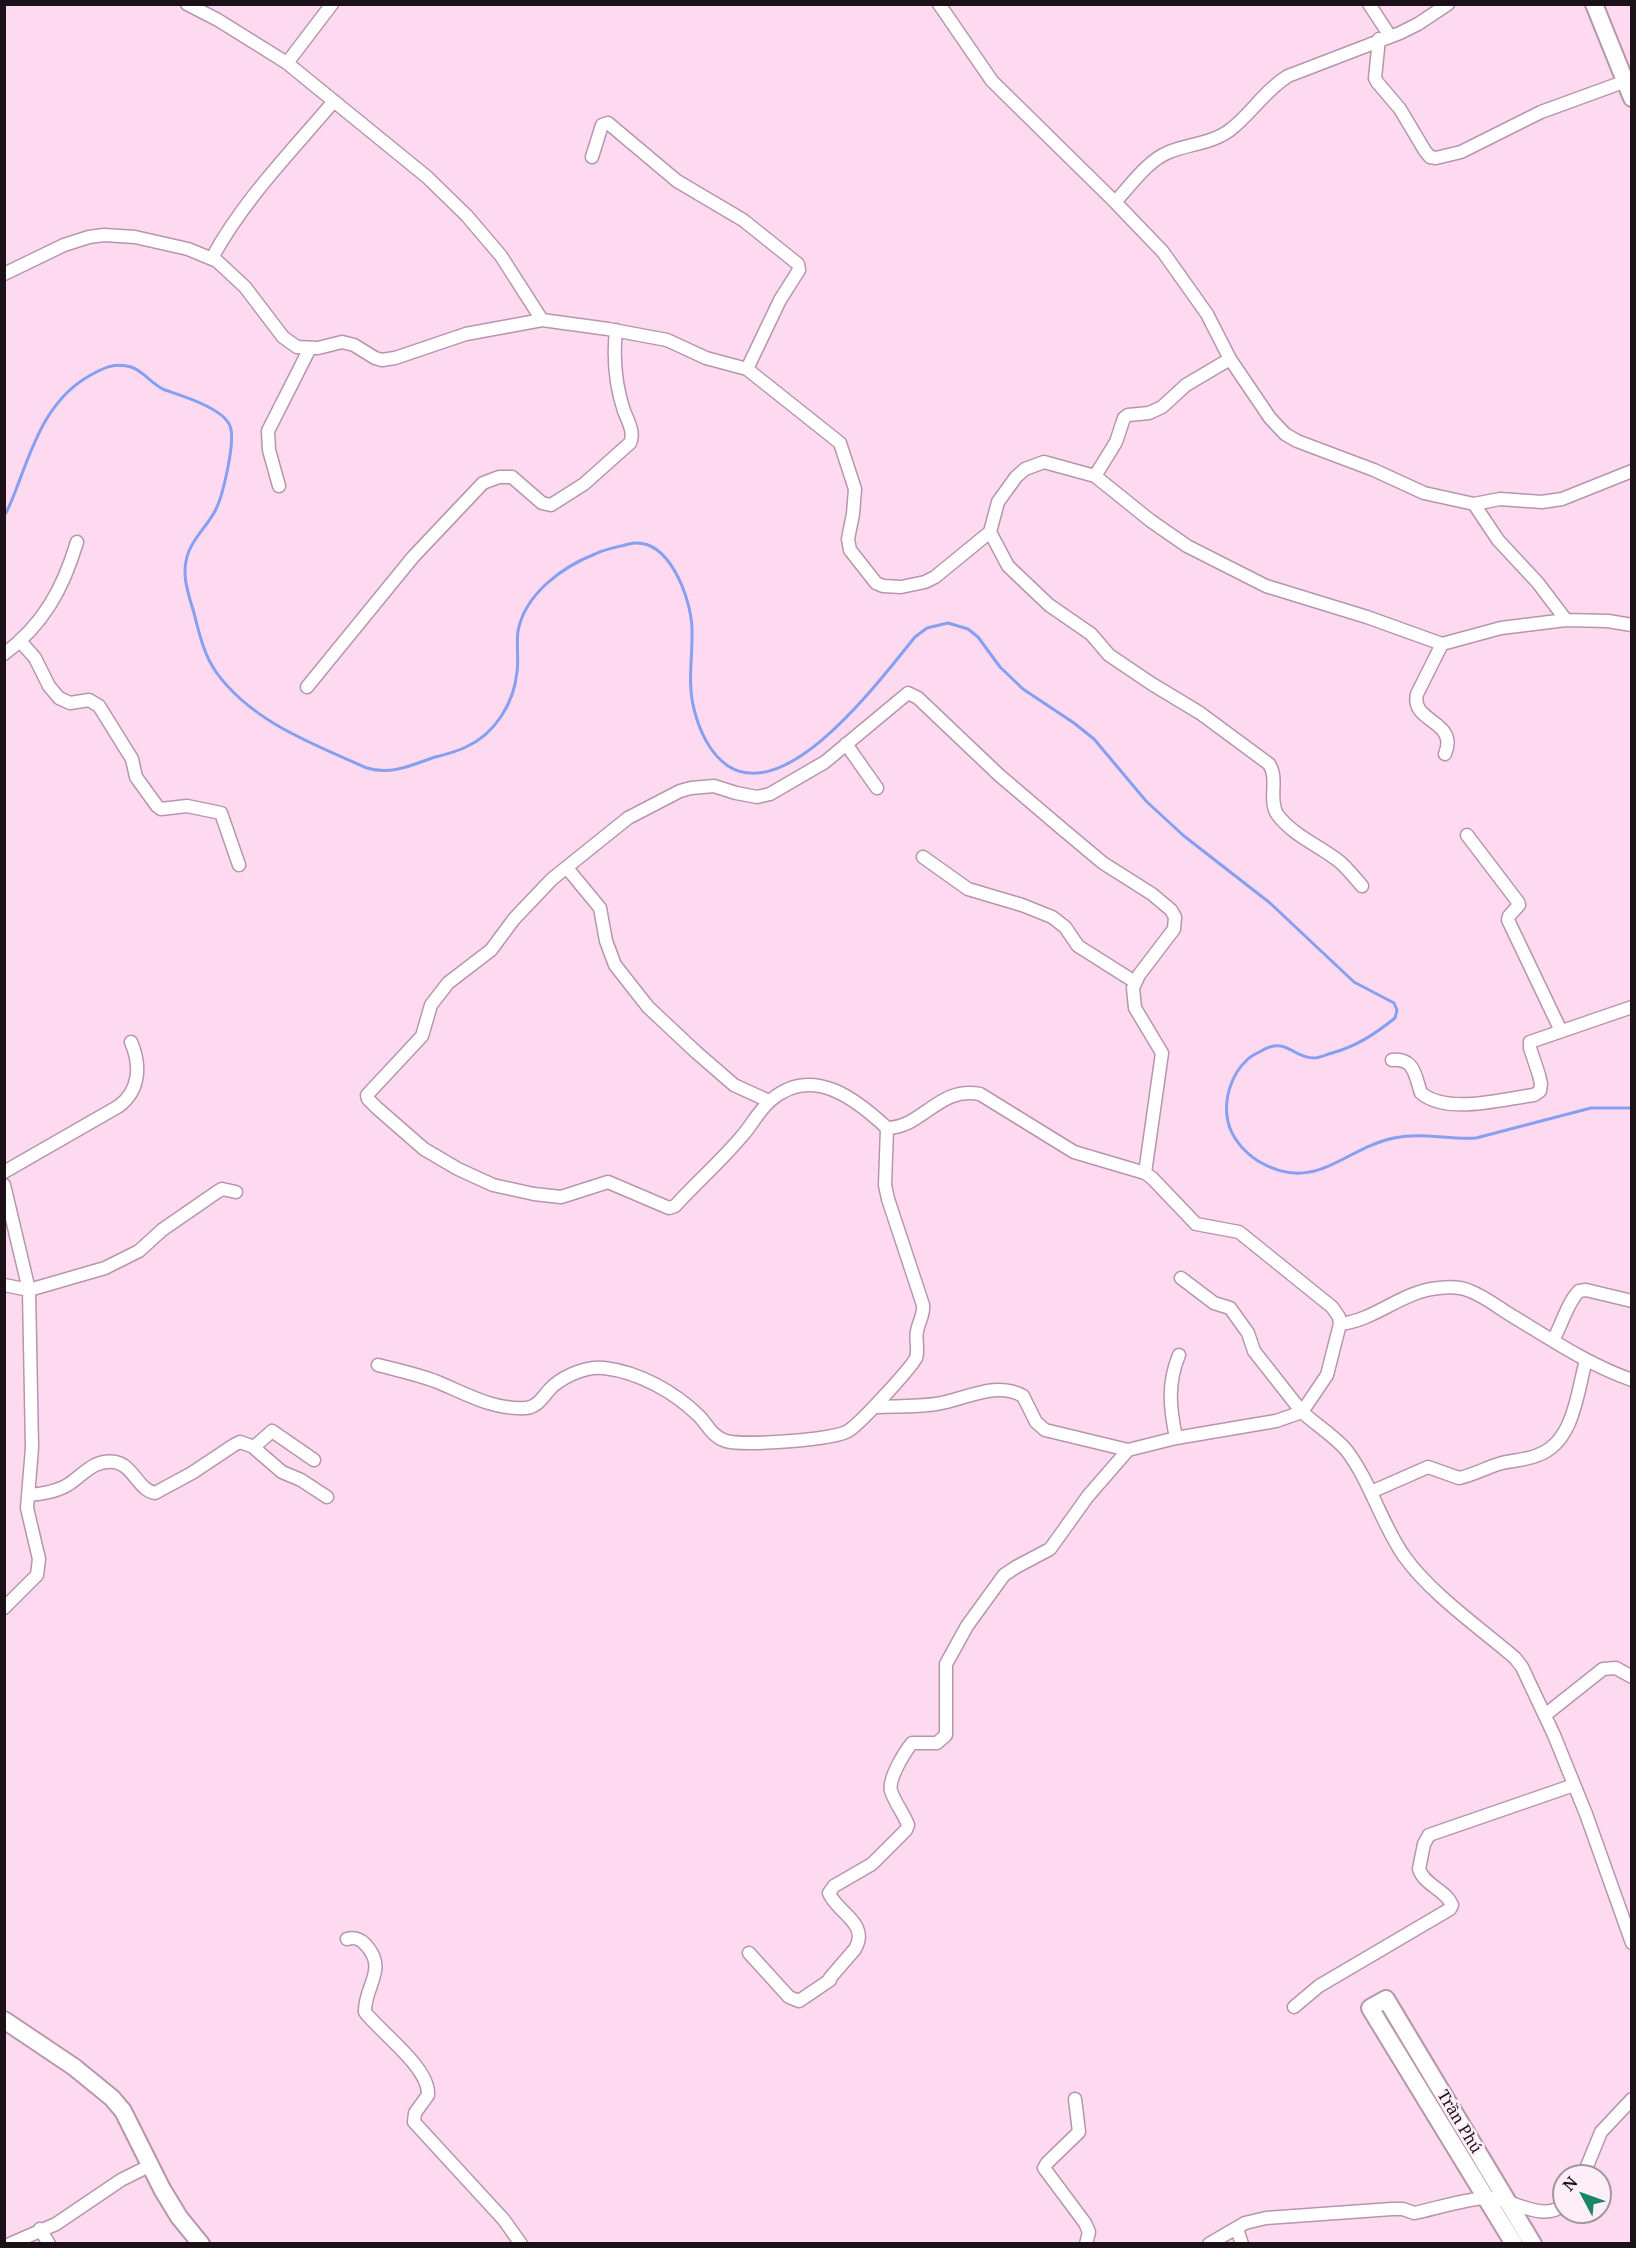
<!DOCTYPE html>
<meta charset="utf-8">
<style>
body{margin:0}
#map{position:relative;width:1636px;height:2248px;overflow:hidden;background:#fedaf0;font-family:"Noto Serif",serif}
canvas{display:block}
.frame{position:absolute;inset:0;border:6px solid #1d1119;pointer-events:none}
.north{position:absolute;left:1552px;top:2164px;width:60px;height:60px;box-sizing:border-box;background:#fdeef7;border:2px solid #a3969e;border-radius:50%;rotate:311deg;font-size:16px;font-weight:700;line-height:24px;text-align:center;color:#1d1119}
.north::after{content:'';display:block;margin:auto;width:21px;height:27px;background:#1a8663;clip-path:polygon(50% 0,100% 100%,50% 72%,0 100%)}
</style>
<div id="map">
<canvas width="1636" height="2248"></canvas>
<div class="frame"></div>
<div class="north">N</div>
</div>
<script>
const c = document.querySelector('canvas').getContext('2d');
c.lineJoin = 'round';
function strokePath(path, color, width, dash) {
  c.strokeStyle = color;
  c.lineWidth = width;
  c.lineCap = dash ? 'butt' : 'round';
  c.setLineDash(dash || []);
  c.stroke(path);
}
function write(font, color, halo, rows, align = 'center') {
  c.font = font + ' "Noto Serif",serif';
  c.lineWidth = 5;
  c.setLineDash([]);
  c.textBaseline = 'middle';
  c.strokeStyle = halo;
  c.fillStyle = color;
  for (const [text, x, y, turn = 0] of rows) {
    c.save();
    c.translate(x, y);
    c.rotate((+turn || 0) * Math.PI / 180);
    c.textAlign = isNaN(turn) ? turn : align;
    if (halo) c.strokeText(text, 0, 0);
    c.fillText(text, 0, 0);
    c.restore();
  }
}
strokePath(new Path2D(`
 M 4,516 C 10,507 13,497 17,487 C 33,445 47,400 89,376 C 103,368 115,362 131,367 C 144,371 152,385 165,390 C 182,396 223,408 230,426 C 236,440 223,495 216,509 C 209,524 195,536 189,551 C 180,572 188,593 194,613 C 199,633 204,655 216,672 C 252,722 313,744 367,768 C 390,775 410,766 432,758 C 443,755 456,752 466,747 C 495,734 514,703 517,672 C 519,659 516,644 518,631 C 525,594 562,567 595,554 C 605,549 618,547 629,544 C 669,535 691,599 692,628 C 693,656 687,682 694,709 C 699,730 710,754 728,766 C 789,805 882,677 915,637 L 927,628 L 948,623 L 968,629 L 978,637 L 1000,667 L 1023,689 L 1074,723 L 1094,739 L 1146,801 L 1184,836 L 1270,903 L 1354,982 L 1394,1003 L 1397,1010 L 1395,1018 C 1375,1034 1357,1046 1332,1053 C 1327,1054 1320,1058 1314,1058 C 1293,1058 1287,1037 1263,1050 C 1258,1053 1252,1055 1248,1059 C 1231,1074 1223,1100 1228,1122 C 1232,1138 1244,1152 1258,1161 C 1315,1195 1344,1148 1394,1138 C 1422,1132 1449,1140 1476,1138 L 1591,1108 L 1632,1108`), '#869fef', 3);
const street = new Path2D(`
 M 187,4 L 218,20 L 287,63 L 427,177 L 467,216 L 501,256 L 542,320
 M 939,4 L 992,81 L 1115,202 L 1163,252 L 1207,314 L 1230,359 L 1270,418 L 1285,434 L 1297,441 L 1374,470 L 1424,493 L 1474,504 L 1500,499 L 1542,502 L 1562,499 L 1632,471
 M 1369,4 L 1390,36
 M 1379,39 L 1375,78 L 1377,82 L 1400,109 L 1425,151 L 1430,157 L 1436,158 L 1461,152 L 1541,112 L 1626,81
 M 287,63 L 332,4
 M 592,157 L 602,125 L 608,123 L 677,181 L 743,220 L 798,264 L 799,270 L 780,300 L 747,369
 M 1115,202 C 1131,185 1147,161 1169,152 C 1189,144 1213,143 1230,130 C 1251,114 1265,90 1288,76 L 1400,33 L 1418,24 L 1448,4
 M 212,258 C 244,199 291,152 334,101
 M 4,274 L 64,245 L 89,237 L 104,235 L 135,237 L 188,249 L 217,261 L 245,287 L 283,337 L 297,347 L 318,348 L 342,342 L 354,345 L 375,358 L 382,360 L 395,358 L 466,334 L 542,320 L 608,329 L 667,340 L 706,358 L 747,369 L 840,443 L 855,489 L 853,514 L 848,539 L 850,550 L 876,583 L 883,586 L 901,587 L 925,582 L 935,577 L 990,532 L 998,502 L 1016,477 L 1025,469 L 1044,462 L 1095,476 L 1151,521 L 1187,546 L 1266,586 L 1367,617 L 1442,644 L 1501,628 L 1566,620 L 1608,621 L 1632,625
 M 1095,476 L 1116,442 L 1124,418 L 1128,415 L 1149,413 L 1162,407 L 1186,385 L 1230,359
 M 279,486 L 269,450 L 268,431 L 310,348
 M 1474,504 L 1498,540 L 1538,583 L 1566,620
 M 990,532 L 1008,566 L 1049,605 L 1091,634 L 1109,655 L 1152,684 L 1200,713 L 1269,764 C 1279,779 1268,799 1277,814 C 1292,835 1320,846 1340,862 C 1348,869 1355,878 1362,886
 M 21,642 L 35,658 L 49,686 L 59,698 L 70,703 L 89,700 L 99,706 L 132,759 L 136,777 L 157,806 L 161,809 L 187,806 L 221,813 L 239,865
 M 1442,644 L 1417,694 C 1410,723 1459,720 1445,754
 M 4,654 C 43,625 63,589 77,542
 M 307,687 L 413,557 L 483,483 L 499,477 L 512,477 L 542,503 L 551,505 L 584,484 L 630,443 C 635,433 628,421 624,411 C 615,384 613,358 616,330
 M 846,744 L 877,788
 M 1467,835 L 1518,902 L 1519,905 L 1509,916 L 1508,920 L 1561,1031
 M 923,857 L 968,889 L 1022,905 L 1052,917 L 1065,927 L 1078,946 L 1135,982
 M 567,868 L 600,908 L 606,941 L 615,965 L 648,1007 L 696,1052 L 734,1085 L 769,1101
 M 1392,1060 C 1415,1058 1415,1076 1421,1093 C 1448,1115 1502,1099 1534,1095 L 1540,1091 L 1541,1084 L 1539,1075 L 1530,1048 L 1530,1042 L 1632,1007
 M 4,1172 L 119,1106 C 140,1090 141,1065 131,1042
 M 1145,1173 L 1162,1053 L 1135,1008 L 1133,988 L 1139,975 L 1174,929 L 1175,917 L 1171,910 L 1152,894 L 1103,863 L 1060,827 L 999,775 L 918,698 L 908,693 L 825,762 L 770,794 L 757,797 L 736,793 L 714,786 L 691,788 L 680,791 L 628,818 L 552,879 L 514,919 L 491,950 L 448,983 L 431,1005 L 422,1036 L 367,1095 L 368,1099 L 377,1108 L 424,1149 L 458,1169 L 493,1185 L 534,1194 L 561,1197 L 608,1182 L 669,1208 L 675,1206 C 697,1182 721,1161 742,1136 C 752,1125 759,1110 771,1100 C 812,1065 855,1098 887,1128 C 924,1127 938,1086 980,1094 L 1074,1152 L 1145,1173 L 1152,1178 L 1196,1224 L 1239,1232 L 1332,1307 L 1339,1317 L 1340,1324 L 1327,1375 L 1302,1412 C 1314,1423 1338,1439 1347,1451 C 1371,1483 1381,1523 1404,1556 C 1430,1593 1480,1628 1515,1658 L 1522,1667 L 1554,1735 L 1586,1814 L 1632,1943
 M 4,1185 L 29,1290 L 32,1448 L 27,1508 L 39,1559 L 37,1575 L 4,1608
 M 4,1285 L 29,1290 L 105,1268 L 139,1251 L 162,1230 L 217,1192 L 222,1189 L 236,1192
 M 1340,1324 C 1376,1320 1402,1291 1439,1288 C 1448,1287 1461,1287 1470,1291 C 1486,1297 1500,1309 1514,1317 C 1552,1340 1589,1365 1632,1380
 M 1553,1340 C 1562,1325 1567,1303 1579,1291 L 1586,1290 L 1632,1301
 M 378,1365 C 397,1370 416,1374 435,1381 C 465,1393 492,1410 526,1408 C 539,1407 544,1394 553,1386 C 566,1375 587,1366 604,1368 C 639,1372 675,1392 700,1417 C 708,1426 713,1437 726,1441 C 743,1446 834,1440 848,1431 C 859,1425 910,1369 916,1358 C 919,1350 915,1339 917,1331 C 919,1321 924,1315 923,1305 L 888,1199 L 885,1185 L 887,1128
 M 875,1407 C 895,1406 916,1407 936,1404 C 964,1400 996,1380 1023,1396 L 1036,1422 L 1045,1430 L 1128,1450 L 1176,1438 L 1276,1421 L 1302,1412 L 1254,1351 L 1248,1333 L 1230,1308 L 1214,1303 L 1181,1278
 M 1176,1438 C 1170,1408 1167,1384 1179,1355
 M 253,1447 L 282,1472 L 301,1480 L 327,1497
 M 1371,1492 L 1428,1467 L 1459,1478 C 1474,1475 1487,1467 1502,1463 C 1514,1460 1527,1460 1538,1455 C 1574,1442 1577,1393 1586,1360
 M 28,1495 C 42,1494 57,1492 69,1484 C 84,1474 94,1459 115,1462 C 133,1465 138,1490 155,1493 L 192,1473 L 234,1445 L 240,1442 L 254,1447 L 272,1431 L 314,1460
 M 1545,1715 L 1603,1669 L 1616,1668 L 1632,1677
 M 347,1939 C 354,1937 359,1938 365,1944 C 389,1969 364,1986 365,2012 C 381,2033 430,2068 428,2095 L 415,2113 L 414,2122 L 504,2220 L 521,2244
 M 749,1953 L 789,1997 L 799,2001 L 830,1980 L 830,1978 L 855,1949 C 870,1923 837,1913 829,1893 L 834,1886 L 872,1864 L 906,1830 L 908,1825 C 904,1814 895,1803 891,1791 C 888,1779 904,1753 912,1743 L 937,1743 L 946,1735 L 946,1664 L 967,1626 L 1004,1575 L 1016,1567 L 1050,1549 L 1088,1496 L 1128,1450
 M 1294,2007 L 1319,1986 L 1450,1909 L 1452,1905 C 1446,1890 1424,1885 1419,1869 L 1424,1844 L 1429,1835 L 1574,1785
 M 1075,2099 L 1079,2132 L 1047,2163 L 1044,2168 L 1085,2223 L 1089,2232 L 1086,2244
 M 1583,2176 L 1601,2132 L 1632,2099
 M 40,2229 L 49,2244
 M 1237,2229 L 1242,2244
 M 10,2244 L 56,2224 L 121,2180 L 151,2165
 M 1209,2244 L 1245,2223 L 1266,2218 L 1392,2209 L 1403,2209 L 1414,2213 C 1434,2209 1469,2198 1488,2198 C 1513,2198 1540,2223 1564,2205`);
const secondary = new Path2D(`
 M 1594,4 L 1632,98
 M 4,2020 L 74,2067 L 112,2098 L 123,2111 L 162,2189 L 179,2217 L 201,2244
 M 1514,2244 L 1370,2008 L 1386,1999 L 1533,2244`);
strokePath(street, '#b796ab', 15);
strokePath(secondary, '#b796ab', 20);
strokePath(street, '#fff', 12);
strokePath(secondary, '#fff', 16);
write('16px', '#1d1119', '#fdeef7', [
 ["Trần Phú",1459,2122,59]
]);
</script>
